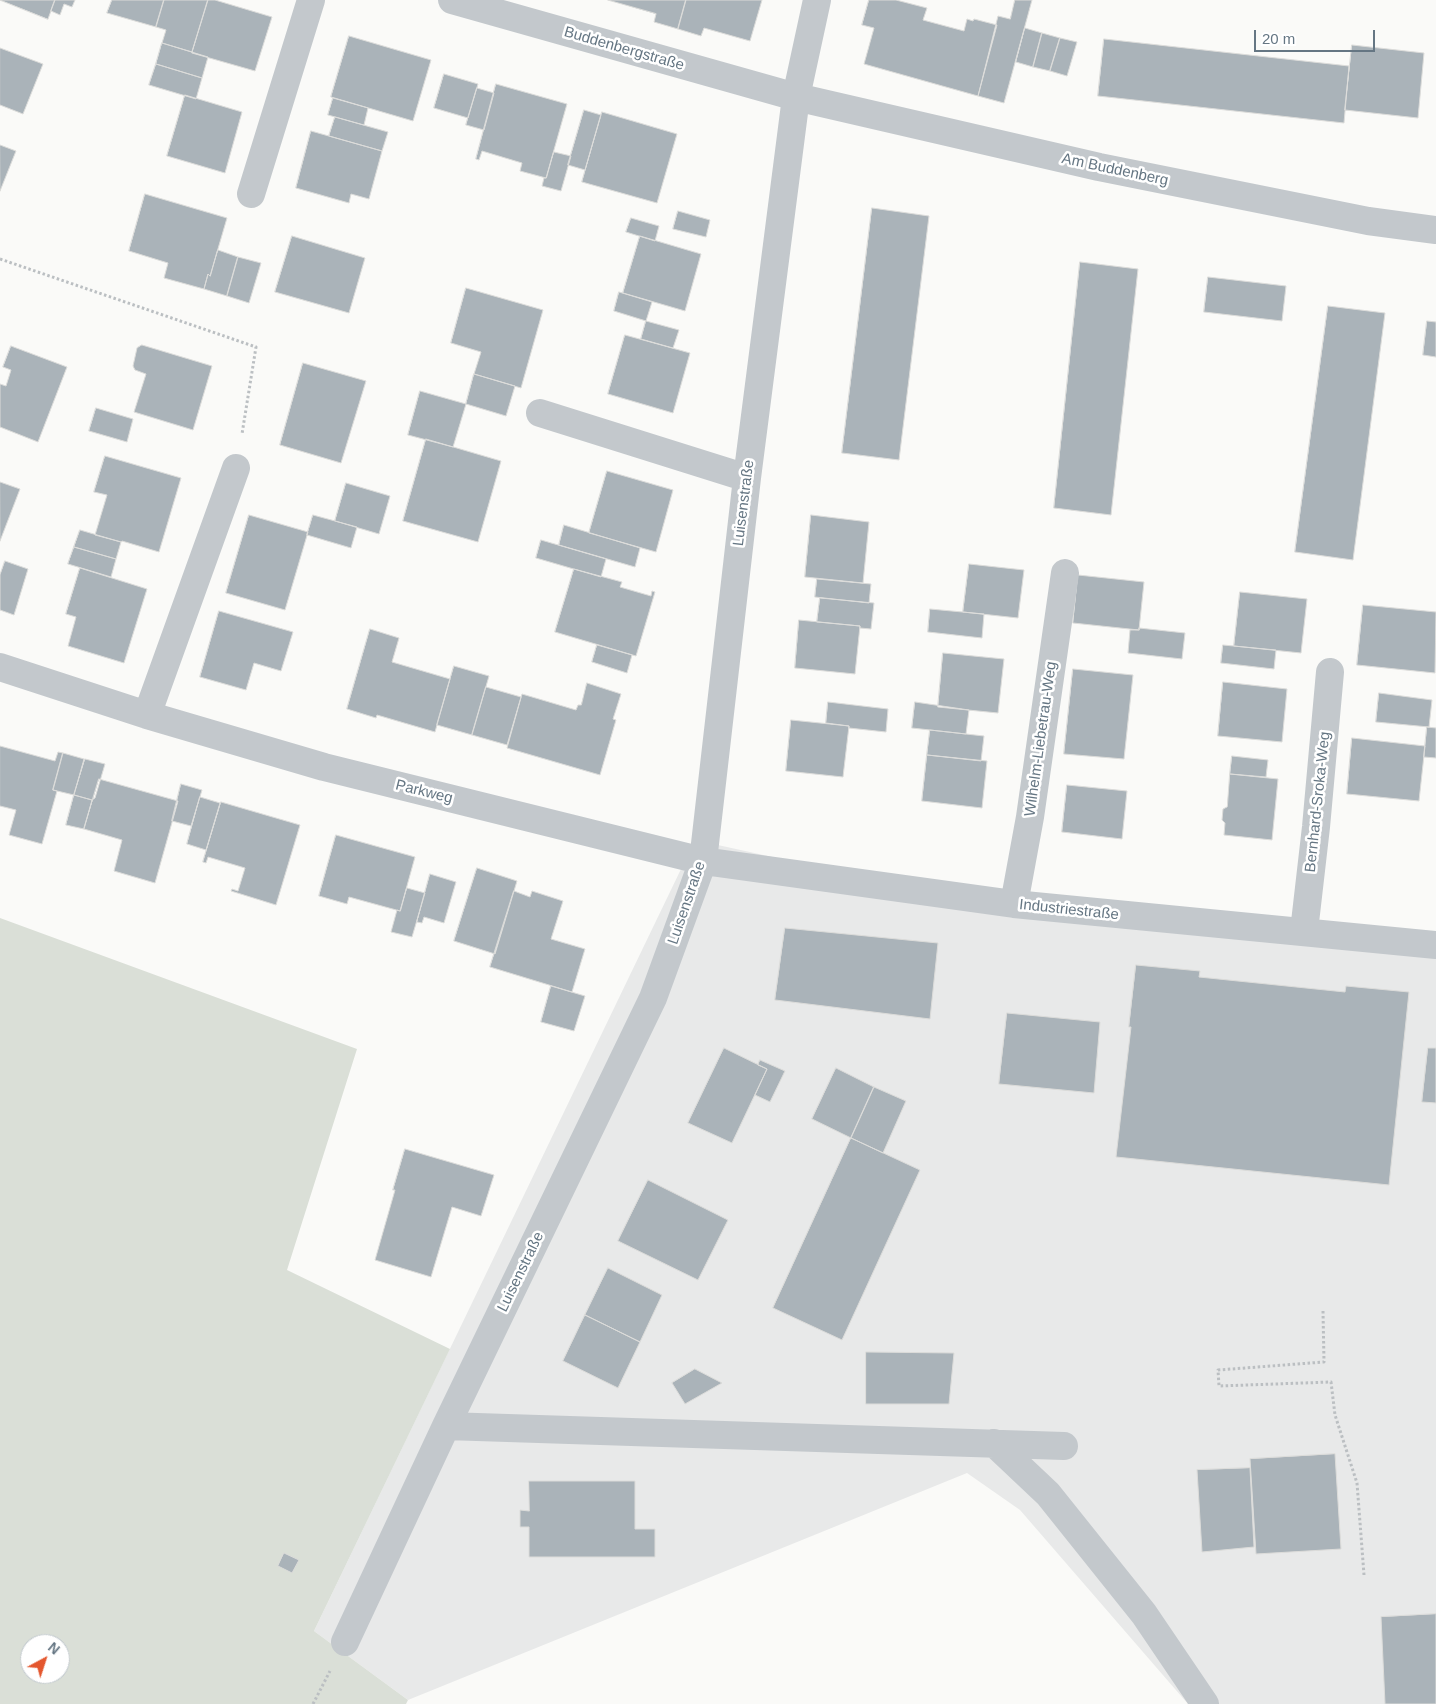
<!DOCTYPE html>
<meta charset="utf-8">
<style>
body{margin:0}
#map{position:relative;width:1436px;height:1704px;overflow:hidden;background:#fafaf8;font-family:Helvetica,sans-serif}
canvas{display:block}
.north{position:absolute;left:20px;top:1634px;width:50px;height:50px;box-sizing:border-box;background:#fff;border:1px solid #c1c8cd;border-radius:50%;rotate:40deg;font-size:14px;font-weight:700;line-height:20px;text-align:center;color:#657683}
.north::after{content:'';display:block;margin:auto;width:18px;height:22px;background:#e4572e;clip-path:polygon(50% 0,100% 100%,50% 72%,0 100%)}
.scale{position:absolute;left:1254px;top:30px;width:121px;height:22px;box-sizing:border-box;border:2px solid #657683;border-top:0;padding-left:6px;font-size:15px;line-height:18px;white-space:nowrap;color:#657683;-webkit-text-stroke:4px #fff;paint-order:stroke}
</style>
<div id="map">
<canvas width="1436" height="1704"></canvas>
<div class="north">N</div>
<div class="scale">20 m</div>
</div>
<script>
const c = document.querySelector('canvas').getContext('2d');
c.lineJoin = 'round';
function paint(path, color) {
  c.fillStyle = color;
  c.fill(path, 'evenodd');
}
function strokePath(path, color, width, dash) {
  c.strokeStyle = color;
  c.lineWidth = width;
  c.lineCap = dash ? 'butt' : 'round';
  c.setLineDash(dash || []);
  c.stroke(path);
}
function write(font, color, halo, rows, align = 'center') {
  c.font = font + ' Helvetica,sans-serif';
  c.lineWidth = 5;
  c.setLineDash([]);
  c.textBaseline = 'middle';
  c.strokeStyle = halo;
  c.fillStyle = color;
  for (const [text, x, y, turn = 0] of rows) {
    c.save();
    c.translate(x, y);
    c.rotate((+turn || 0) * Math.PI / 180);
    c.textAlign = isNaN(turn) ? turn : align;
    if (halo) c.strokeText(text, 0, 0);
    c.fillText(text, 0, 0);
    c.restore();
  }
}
paint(new Path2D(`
 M 695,840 L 850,874 L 1436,949 L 1436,1704 L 1188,1704 L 1020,1510 L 967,1473 L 408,1700 L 314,1631 Z`), '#e8e9e9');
paint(new Path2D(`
 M 0,918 L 357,1049 L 287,1270 L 450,1349 L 314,1631 L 408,1700 L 406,1704 L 0,1704 ZM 30,1644 L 60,1644 L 60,1674 L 30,1674 Z`), '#dadfd7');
const building = new Path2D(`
 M 0,0 L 55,0 L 48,19 Z
 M 55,0 L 75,0 L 72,7 L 64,4 L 60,15 L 51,11 Z
 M 112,0 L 164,0 L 156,27 L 107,13 Z
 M 164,0 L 208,0 L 192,52 L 162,43 L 166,30 L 156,27 Z
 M 208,0 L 215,0 L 272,17 L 255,71 L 192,53 Z
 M 608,0 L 686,0 L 678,29 L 654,22 L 656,14 Z
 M 686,0 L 762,0 L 750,41 L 704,28 L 701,36 L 678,29 Z
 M 869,0 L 896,0 L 927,8 L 923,20 L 964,31 L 967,19 L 973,21 L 974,19 L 997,25 L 978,96 L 864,64 L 874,28 L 862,25 Z
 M 1015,0 L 1032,0 L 1004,103 L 978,96 L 998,16 L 1010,19 Z
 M 1025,28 L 1042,33 L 1033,67 L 1016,62 Z
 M 1042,33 L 1060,38 L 1050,71 L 1033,67 Z
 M 349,36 L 431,60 L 413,121 L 331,97 Z
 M 1060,38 L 1077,42 L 1067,76 L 1050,71 Z
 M 1104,39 L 1349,66 L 1344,123 L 1098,96 Z
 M 162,43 L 208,57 L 202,78 L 156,64 Z
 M 1352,45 L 1424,53 L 1418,118 L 1345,110 Z
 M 0,48 L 43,64 L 23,114 L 0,105 Z
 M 156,64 L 202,78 L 196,99 L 149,85 Z
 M 444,74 L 478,84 L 468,118 L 434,108 Z
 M 496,84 L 567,104 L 546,178 L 520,171 L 522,163 L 482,151 L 479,160 L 476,159 Z
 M 477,88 L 494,93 L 484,130 L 466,125 Z
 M 185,95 L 242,112 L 225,173 L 167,156 Z
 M 333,98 L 368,108 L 364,125 L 328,115 Z
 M 584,110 L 601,115 L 585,170 L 568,165 Z
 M 602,112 L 677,134 L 657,203 L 582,182 Z
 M 335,117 L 388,132 L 382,151 L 329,136 Z
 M 311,131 L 382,151 L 369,199 L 351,194 L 349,203 L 296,188 Z
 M 0,145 L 16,151 L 0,191 Z
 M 554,152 L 571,156 L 561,191 L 542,186 L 544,178 L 546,178 Z
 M 145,194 L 227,218 L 210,276 L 208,274 L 204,289 L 164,278 L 168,263 L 129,251 Z
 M 872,208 L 929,216 L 899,460 L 842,453 Z
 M 678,211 L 710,220 L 706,237 L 673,229 Z
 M 631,218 L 659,226 L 655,241 L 626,232 Z
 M 292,236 L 365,258 L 349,313 L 275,292 Z
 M 640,236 L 701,254 L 685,311 L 623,293 Z
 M 218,250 L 238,257 L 227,296 L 204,289 L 208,274 L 210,276 Z
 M 238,257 L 261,263 L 249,303 L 227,296 Z
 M 1080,262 L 1138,269 L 1111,515 L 1054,508 Z
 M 1208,277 L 1286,286 L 1282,321 L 1204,312 Z
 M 466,288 L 543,310 L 521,388 L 474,374 L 481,352 L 451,343 Z
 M 619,292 L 652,302 L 646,321 L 614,311 Z
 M 1328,306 L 1385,313 L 1353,560 L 1295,552 Z
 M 646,321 L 679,330 L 673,348 L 641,339 Z
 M 1427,321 L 1436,322 L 1436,357 L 1423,355 Z
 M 625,335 L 690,353 L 673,413 L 608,394 Z
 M 142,345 L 212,366 L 193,430 L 134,412 L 146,374 L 135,370 L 133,366 L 137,348 Z
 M 11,346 L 67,367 L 38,442 L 0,427 L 0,384 L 6,386 L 11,370 L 3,367 Z
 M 303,363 L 366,381 L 341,463 L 280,445 Z
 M 474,374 L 515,386 L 506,416 L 466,404 Z
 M 420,391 L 466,404 L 453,447 L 408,435 Z
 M 96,408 L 133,419 L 127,442 L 89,431 Z
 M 426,439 L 501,461 L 478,542 L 403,521 Z
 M 105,456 L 181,478 L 159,552 L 122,541 L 121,542 L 95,535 L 107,495 L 94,492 Z
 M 607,471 L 673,490 L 656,552 L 589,533 Z
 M 0,482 L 20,489 L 0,541 Z
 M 346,483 L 390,496 L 379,534 L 335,521 Z
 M 249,515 L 308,532 L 285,610 L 226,593 Z
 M 313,515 L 357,527 L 351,548 L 307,535 Z
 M 811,515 L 869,522 L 863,583 L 805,577 Z
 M 564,525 L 640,548 L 635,567 L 559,545 Z
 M 80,530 L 121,542 L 116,559 L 74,547 Z
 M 541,540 L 606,559 L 601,577 L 536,558 Z
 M 74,547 L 116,559 L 111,577 L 68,564 Z
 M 5,561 L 28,569 L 14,615 L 0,610 L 0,575 Z
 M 969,564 L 1024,570 L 1018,618 L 963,612 Z
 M 80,568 L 147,589 L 124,663 L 68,646 L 76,617 L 66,614 Z
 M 574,569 L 622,582 L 620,587 L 651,596 L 652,591 L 655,592 L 636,656 L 555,632 Z
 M 1078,575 L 1144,582 L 1139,630 L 1073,623 Z
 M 817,579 L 871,584 L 869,603 L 815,597 Z
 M 1240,592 L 1307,599 L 1301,653 L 1234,646 Z
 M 820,598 L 874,603 L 871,629 L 860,628 L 860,626 L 817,622 Z
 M 1363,605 L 1436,612 L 1435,673 L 1357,665 Z
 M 930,609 L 984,614 L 982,638 L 928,632 Z
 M 219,611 L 293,632 L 281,671 L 254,663 L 246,690 L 200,677 Z
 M 799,620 L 860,626 L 855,674 L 795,668 Z
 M 1139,628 L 1185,633 L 1182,659 L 1128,653 L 1130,630 L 1139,630 Z
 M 370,629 L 399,638 L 392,662 L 450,679 L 435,732 L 377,715 L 376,718 L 347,709 Z
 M 597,645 L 632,655 L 627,673 L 592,662 Z
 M 1223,645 L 1276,650 L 1274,669 L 1221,663 Z
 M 943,653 L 1004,659 L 998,713 L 938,707 Z
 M 454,666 L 489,676 L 472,735 L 437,725 Z
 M 1073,669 L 1133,675 L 1124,759 L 1064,754 Z
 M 1223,682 L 1287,689 L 1282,742 L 1218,736 Z
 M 587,683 L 621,694 L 613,719 L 616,720 L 600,775 L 507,748 L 522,694 L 576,710 L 578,705 L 581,705 Z
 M 486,687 L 521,697 L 507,745 L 472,735 Z
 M 1379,693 L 1432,700 L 1429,727 L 1376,722 Z
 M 828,702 L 888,709 L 886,732 L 849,728 L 849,726 L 826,723 Z
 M 915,702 L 969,710 L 966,734 L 912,728 Z
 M 791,720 L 849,726 L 843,777 L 786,771 Z
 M 1427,727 L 1436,728 L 1436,758 L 1424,757 Z
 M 930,730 L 984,736 L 981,761 L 927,755 Z
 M 1352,738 L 1425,746 L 1419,801 L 1347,794 Z
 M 0,746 L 55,761 L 58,752 L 63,753 L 53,790 L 57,791 L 42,844 L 9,835 L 16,810 L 0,806 Z
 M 63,753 L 84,759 L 74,795 L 53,790 Z
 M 927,755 L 987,761 L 982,808 L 922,801 Z
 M 1232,756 L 1268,760 L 1266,777 L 1230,774 Z
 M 85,759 L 105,764 L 95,798 L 92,800 L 74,795 Z
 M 1230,774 L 1278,779 L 1272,840 L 1224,835 L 1225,823 L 1222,820 L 1223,809 L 1227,807 Z
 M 99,779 L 178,801 L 155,883 L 114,871 L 122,840 L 84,829 Z
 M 181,784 L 202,790 L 191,826 L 172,821 Z
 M 1067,785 L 1127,791 L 1122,839 L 1062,832 Z
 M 74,795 L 92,800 L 84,829 L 66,825 Z
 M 200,797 L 220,803 L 206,850 L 187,844 Z
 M 221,802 L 300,825 L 276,905 L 231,891 L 232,889 L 238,891 L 245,868 L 208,857 L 206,863 L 203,862 Z
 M 336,835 L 415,857 L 400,911 L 349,897 L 347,904 L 319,896 Z
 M 477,868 L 517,881 L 495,954 L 454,941 Z
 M 430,874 L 456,882 L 444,923 L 424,917 L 422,923 L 417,922 Z
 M 407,888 L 425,893 L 412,937 L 391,932 L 397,910 L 400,911 Z
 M 514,891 L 530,897 L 532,891 L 563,901 L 551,939 L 585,949 L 572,992 L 490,967 Z
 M 785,928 L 938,943 L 930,1019 L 775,1000 Z
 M 1136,965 L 1200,971 L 1199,977 L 1345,992 L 1346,986 L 1409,992 L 1389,1185 L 1116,1157 L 1131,1027 L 1129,1027 Z
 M 551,986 L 585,996 L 574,1031 L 541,1022 Z
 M 1007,1013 L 1100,1022 L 1094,1093 L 999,1084 Z
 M 724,1048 L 767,1069 L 732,1143 L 688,1123 Z
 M 1428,1048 L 1436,1048 L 1436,1103 L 1422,1102 Z
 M 760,1060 L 785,1071 L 770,1102 L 755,1095 L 767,1069 L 758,1065 Z
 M 836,1068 L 874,1087 L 851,1138 L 812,1119 Z
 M 874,1087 L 906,1101 L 883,1153 L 851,1138 Z
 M 851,1138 L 920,1170 L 842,1340 L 773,1308 Z
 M 405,1149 L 494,1175 L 481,1216 L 452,1207 L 431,1277 L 375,1260 L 395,1190 L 393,1190 Z
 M 648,1180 L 728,1220 L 698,1280 L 618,1241 Z
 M 608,1268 L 662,1295 L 640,1342 L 585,1315 Z
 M 585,1315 L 640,1342 L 618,1388 L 563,1361 Z
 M 866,1352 L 954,1353 L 949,1404 L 866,1404 Z
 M 695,1369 L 722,1383 L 685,1404 L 672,1383 Z
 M 1335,1454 L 1341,1549 L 1256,1554 L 1250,1459 Z
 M 1250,1468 L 1254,1547 L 1202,1552 L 1197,1470 Z
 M 529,1481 L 635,1481 L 635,1529 L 655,1529 L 655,1557 L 529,1557 L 529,1527 L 520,1527 L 520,1510 L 529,1511 Z
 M 284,1553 L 299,1560 L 292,1573 L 278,1566 Z
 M 1436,1614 L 1436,1704 L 1385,1704 L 1381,1617 Z`);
paint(building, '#aab3b9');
strokePath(building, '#dcdcda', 1);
strokePath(new Path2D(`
 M 0,259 L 256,347 L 242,434
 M 1323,1311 L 1324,1362 L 1218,1370 L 1219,1386 L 1331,1382 L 1335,1415 L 1357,1483 L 1364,1575
 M 313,1704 L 330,1671`), '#bbbfc2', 3, [2.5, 2.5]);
strokePath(new Path2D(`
 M 452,0 L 796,97 L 1099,167 L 1368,221 L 1436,230
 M 251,194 L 311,0
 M 540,413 L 747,478
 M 0,667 L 147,715 L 324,767 L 703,861 L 1014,904 L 1436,945
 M 147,715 L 236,468
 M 1014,904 L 1030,817 L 1065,573
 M 1304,931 L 1316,827 L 1330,672
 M 446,1426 L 1064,1446
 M 994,1443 L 1048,1494 L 1144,1614 L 1205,1704
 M 345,1642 L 446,1426 L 653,998 L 703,861 L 747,478 L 796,97 L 817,0`), '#c3c8cc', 28);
write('15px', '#657683', '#fff', [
 ["Buddenbergstraße",624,49,16],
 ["Am Buddenberg",1115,170,12],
 ["Luisenstraße",744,503,-83],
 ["Wilhelm-Liebetrau-Weg",1041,739,-82],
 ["Parkweg",424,792,14],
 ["Bernhard-Sroka-Weg",1318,802,-84],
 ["Luisenstraße",687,903,-71],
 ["Industriestraße",1069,910,6],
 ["Luisenstraße",521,1272,-64]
]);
</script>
